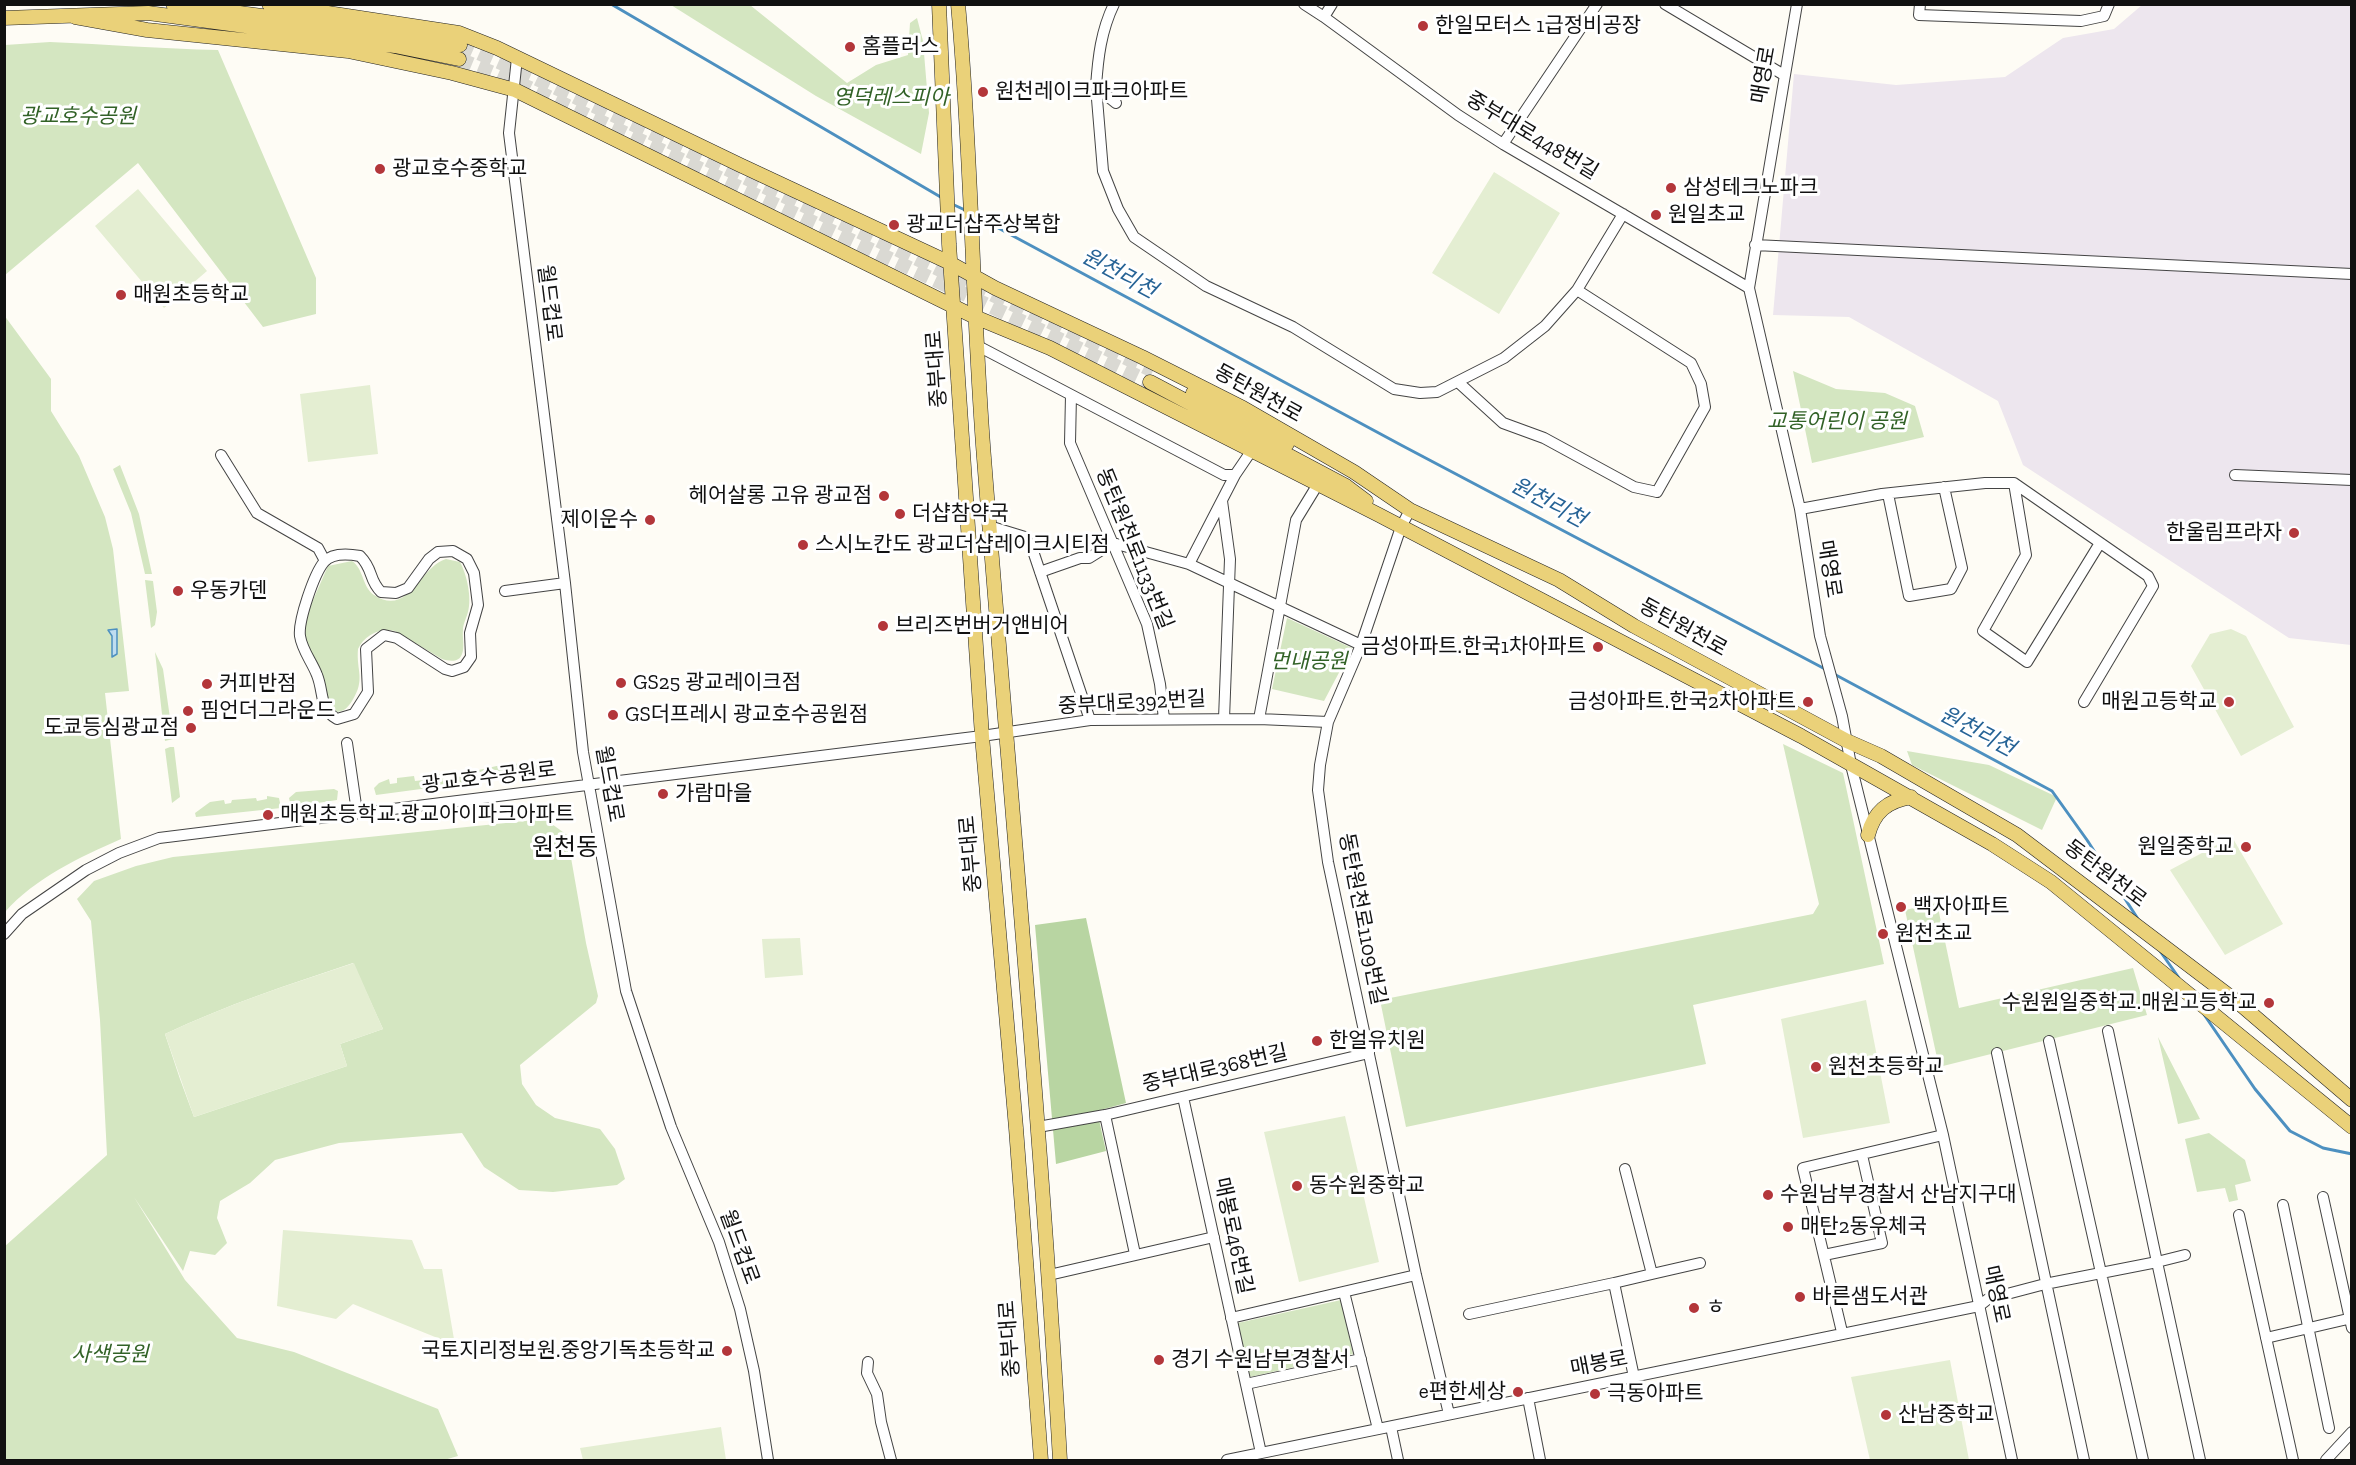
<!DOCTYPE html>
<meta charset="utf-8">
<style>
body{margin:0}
#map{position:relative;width:2356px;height:1465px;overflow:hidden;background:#fefcf5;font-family:"Zilla Slab",serif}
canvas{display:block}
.frame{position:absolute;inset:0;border:6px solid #111;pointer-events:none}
</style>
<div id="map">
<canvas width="2356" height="1465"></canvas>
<div class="frame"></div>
</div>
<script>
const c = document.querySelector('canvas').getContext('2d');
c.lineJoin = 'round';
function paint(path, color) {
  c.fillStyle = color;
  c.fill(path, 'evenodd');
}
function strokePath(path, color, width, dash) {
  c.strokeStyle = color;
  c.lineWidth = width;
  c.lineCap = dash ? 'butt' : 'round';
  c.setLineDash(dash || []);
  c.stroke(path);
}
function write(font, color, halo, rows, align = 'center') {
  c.font = font + ' "Zilla Slab","Noto Sans KR",serif';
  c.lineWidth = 6;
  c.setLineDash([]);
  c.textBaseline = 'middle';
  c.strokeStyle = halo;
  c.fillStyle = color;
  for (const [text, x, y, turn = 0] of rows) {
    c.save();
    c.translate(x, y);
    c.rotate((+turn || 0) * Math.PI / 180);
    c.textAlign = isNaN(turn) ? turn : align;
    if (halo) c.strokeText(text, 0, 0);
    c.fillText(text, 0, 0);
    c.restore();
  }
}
paint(new Path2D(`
 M 2142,5 L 2351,5 L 2351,645 L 2289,638 L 2023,465 L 1998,401 L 1849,317 L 1773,315 L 1794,74 L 1896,85 L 2005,77 L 2063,38 L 2114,29 Z`), '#ede6ee');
paint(new Path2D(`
 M 671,5 L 750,5 L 847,83 L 876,65 L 908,55 L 910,23 L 917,18 L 923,41 L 929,113 L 921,154 L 816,96 Z
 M 50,42 C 106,44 162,49 218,50 L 316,278 L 316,314 L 263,327 L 138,163 L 5,275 L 5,45 Z
 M 4,315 L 51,379 L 51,411 L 79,456 L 105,517 L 113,549 L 129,691 L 105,693 L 121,839 C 80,857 35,878 5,912 Z
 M 1793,371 L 1836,389 L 1885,393 L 1915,406 L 1924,437 L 1812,463 Z
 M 120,465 L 139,514 L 152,574 L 145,574 L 131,513 L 113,469 Z
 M 446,559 L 460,562 C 467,575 472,598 468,612 C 466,619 463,624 463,630 C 462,637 465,647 462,654 C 459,663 449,661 442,659 L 395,631 C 381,627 364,635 358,649 C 356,671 366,679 352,701 C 348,707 345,711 337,712 L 328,706 L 305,638 L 306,616 L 328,566 L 352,561 C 364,569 362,587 374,595 C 409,618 420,566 446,559 Z
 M 145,580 L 153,581 L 157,612 L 155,625 L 151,628 Z
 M 1287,618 L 1352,648 L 1324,701 L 1272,689 Z
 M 155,652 L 163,669 L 173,739 L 165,741 Z
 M 1783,744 L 1843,773 L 1884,964 L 1693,1005 L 1706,1064 L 1406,1127 L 1380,1000 L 1813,914 L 1819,904 Z
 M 170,747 L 174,747 L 180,797 L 172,803 L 165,749 Z
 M 1907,751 L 1989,765 L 2057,797 L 2042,830 L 1912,765 Z
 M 528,763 L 540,766 L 541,773 L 456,784 L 455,778 L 470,770 L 471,774 L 479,773 L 479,770 L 501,765 L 502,770 L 513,769 L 513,764 Z
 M 438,774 L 445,775 L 451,785 L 376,795 L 374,788 L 379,783 L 389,779 L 390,784 L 397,783 L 397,778 L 414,776 L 415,781 L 424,780 L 424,775 Z
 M 334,789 L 338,791 L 337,800 L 291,807 L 289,798 L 296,792 Z
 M 267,796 L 279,798 L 281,808 L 196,817 L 195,813 L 210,802 L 224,800 L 225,804 L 231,803 L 232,800 L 256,798 L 257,801 L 267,799 Z
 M 545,819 L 567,835 L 586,943 L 598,996 L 596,1003 L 520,1065 L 522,1084 L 536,1105 L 555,1118 L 600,1129 L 615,1149 L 625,1179 L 617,1185 L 553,1192 L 519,1190 L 484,1167 L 462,1133 L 339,1143 L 275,1160 L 250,1183 L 220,1201 L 217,1218 L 227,1243 L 215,1255 L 190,1251 L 183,1271 L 134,1197 L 185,1280 L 237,1338 L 294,1352 L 438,1409 L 458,1456 L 444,1460 L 5,1460 L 4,1247 L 107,1155 L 100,1020 L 91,921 L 77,899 L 94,881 L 136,866 L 173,857 ZM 353,963 L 383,1029 L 340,1044 L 347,1066 L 194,1117 L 180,1079 L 165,1034 C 226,1005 290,984 353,963 Z
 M 1937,903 L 1959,1008 L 2133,968 L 2147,1015 L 1939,1067 L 1905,910 Z
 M 2158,1037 L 2200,1119 L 2178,1124 Z
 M 2209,1133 L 2245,1160 L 2251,1181 L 2235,1185 L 2238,1200 L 2229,1202 L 2225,1188 L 2197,1192 L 2185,1139 Z
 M 1341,1300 L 1353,1354 L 1250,1377 L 1238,1323 Z`), '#d4e6c1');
paint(new Path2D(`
 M 1086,918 L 1126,1103 L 1097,1111 L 1106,1151 L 1056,1164 L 1035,925 Z`), '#b8d5a2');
paint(new Path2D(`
 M 1494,172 L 1560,213 L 1499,314 L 1432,273 Z
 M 138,189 L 207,271 L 164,308 L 95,226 Z
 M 370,385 L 378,454 L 308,462 L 300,394 Z
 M 2231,629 L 2246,636 L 2294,727 L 2241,756 L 2191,666 L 2210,634 Z
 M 2232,837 L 2283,924 L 2225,955 L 2170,870 Z
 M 800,938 L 803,975 L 765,978 L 762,939 Z
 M 354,963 L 383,1029 L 340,1044 L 347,1066 L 194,1117 L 165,1034 C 226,1005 290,984 354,963 Z
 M 1866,1000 L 1890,1123 L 1803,1138 L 1781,1019 Z
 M 1345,1116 L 1379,1262 L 1299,1282 L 1264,1132 Z
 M 283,1230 L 412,1240 L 424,1269 L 442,1269 L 455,1345 L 353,1304 L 336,1319 L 277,1306 Z
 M 1950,1360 L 1969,1460 L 1870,1460 L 1851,1377 Z
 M 721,1427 L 726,1460 L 583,1460 L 580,1448 Z`), '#e4eed2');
const water = new Path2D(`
 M 117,629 L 117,654 L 112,657 L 112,636 L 108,630 Z`);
paint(water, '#bfddf0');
strokePath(water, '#4d90c0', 1.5);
strokePath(new Path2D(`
 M 611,4 L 944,199
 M 952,204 L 965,210
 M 976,216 L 1401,445 L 1825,669
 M 1834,674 L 2052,791 L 2087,840 L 2138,919
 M 2160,951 L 2179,978
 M 2203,1013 L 2255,1089 L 2290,1131 L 2323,1148 L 2352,1154`), '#4d90c0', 3);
strokePath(new Path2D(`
 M 460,45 L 533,77 L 1153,371
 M 459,59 L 530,88 L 1150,382`), '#dad9d3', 14, [14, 7]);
const minor = new Path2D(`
 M 1114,4 C 1101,31 1098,57 1096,87 L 1116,103
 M 1304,4 L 1324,17 L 1458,115 L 1503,144 L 1749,288
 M 1665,4 L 1784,75
 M 1797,4 L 1749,288 L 1800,509 L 1820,636 L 1842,716 L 1851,765 L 1943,1135 L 2012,1460
 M 1920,4 L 1919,15 L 2081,21 L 2104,16 L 2109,4
 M 1324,17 L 1332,4
 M 517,58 L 509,133 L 565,583 L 583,752 L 626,991 L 671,1127 L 719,1242 L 740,1309 L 754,1371 L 768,1460
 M 1096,87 L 1103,171 L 1118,209 L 1134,237 L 1206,286 L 1293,327 L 1394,389 L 1420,393 L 1437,392 L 1504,358 L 1545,326 L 1577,290 L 1623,214
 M 1503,144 L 1597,4
 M 1755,245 L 2352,274
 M 976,345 L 1224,475 L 1235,475
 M 1458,382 L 1503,423 L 1544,438 L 1634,487 L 1657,492 L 1705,407 L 1701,384 L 1691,363 L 1577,290
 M 1071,395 L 1070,443 L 1147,624 L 1160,684 L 1164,719
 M 221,455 L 257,513 L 318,548 L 325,561
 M 2235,475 L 2352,480
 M 2014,483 L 2026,555 L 1983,631 L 2027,662 L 2100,543
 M 1888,494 L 1909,596 L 1951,589 L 1962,568 L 1944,487
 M 1222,501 L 1230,559 L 1224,719
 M 1800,509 L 1882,494 L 1985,483 L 2014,483 L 2148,576 L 2153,586 L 2084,702
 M 1410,510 L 1401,527 L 1361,645 L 1328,722 L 1320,765 L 1318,790 L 1328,862 L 1416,1275 L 1449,1414
 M 989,526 L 1025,537 L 1033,551 L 1090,720
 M 453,551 L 467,559 L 474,573 L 478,605 L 470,633 L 471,657 L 464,667 L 452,671 L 445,669 L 397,638 L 384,635 L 366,649 L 368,692 L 354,714 L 337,719 C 319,709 324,692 317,675 C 312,662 302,650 300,636 C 298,621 314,574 324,562 C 332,553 349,554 360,556 C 374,570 368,579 381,592 L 396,593 L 408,588 L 429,559 L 438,552 Z
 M 1189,564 L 1235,475 L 1252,450
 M 1040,572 L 1080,558 L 1089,558 L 1113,543 L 1189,564 L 1361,645
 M 505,591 L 565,583
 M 1259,719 L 1296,520 L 1318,484
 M 347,743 L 357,812
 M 4,934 L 22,914 L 86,870 L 119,853 L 159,838 L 982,736 L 1090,720 L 1259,719 L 1328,722
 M 2049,1041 L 2143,1460
 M 1997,1053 L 2084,1460
 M 1183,1097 L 1261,1453
 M 1105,1115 L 1135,1254
 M 1038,1127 L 1105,1115 L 1369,1053
 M 2323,1197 L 2352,1328
 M 2283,1205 L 2329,1428
 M 2239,1215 L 2293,1460
 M 1824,1255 L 1882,1243 L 1862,1155
 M 2185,1255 L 2157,1262 L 2200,1460
 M 1652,1274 L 1700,1263
 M 1049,1275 L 1214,1237
 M 1614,1283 L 1652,1274 L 1625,1169
 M 1344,1292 L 1378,1429
 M 1469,1314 L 1614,1283 L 1634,1377
 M 1231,1318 L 1416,1275
 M 1842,1332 L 1803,1168 L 1943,1135
 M 2266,1338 L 2352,1318
 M 868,1362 L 867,1373 L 877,1394 L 881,1422 L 891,1460
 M 1246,1384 L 1361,1359
 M 1528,1398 L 1540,1460
 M 1391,1427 L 1398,1460
 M 1227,1460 L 1979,1306 L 1988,1299 L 2045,1284 L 2157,1262 L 2108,1031
 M 2326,1460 L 2352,1432`);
const major = new Path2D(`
 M 173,4 L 388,33 L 460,45
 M 269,4 L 459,33 L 497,48 L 740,165 L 950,263 L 995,288 L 1142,357 L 1243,408 L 1354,472 L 1410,510 L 1559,580 L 1634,626 L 1847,741 L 1881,756 L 2017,835 L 2240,1004 L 2352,1100
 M 939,4 L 949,244 L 982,736 L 1016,1128 L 1041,1460
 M 958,4 C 972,156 972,307 984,458 C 1010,792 1041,1126 1060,1460
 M 75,17 L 147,30 L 348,51 L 452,73 L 515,90 L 975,317 L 1050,348 L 1379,515 L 1801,736 L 1992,844 L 2051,882 L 2352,1127
 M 4,18 L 148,13 L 395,46 L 459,59
 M 1150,382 L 1346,486 L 1366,501
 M 1193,393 L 1287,444
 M 1868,835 C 1874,812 1887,801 1911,797`);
strokePath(minor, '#444', 12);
strokePath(major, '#222', 15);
strokePath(minor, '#fff', 10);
strokePath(major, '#ead179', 14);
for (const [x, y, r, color] of [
 [1423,26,6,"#b3363a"],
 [850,47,6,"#b3363a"],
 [983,92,6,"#b3363a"],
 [380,169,6,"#b3363a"],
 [1671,188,6,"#b3363a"],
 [1656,215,6,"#b3363a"],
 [894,225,6,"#b3363a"],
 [121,295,6,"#b3363a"],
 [884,496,6,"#b3363a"],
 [900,514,6,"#b3363a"],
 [650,520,6,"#b3363a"],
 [2294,533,6,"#b3363a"],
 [803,545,6,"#b3363a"],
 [178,591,6,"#b3363a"],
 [883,626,6,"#b3363a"],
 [1598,647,6,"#b3363a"],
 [621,683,6,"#b3363a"],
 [207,684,6,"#b3363a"],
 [1808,702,6,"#b3363a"],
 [2229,702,6,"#b3363a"],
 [188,711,6,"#b3363a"],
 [613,715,6,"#b3363a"],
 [191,728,6,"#b3363a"],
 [663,794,6,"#b3363a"],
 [268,815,6,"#b3363a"],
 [2246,847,6,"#b3363a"],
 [1901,907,6,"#b3363a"],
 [1883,934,6,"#b3363a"],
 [2269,1003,6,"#b3363a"],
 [1317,1041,6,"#b3363a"],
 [1816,1067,6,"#b3363a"],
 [1297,1186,6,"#b3363a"],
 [1768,1195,6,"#b3363a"],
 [1788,1227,6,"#b3363a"],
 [1800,1297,6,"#b3363a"],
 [1694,1308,6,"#b3363a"],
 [727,1351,6,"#b3363a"],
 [1159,1360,6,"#b3363a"],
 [1518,1392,6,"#b3363a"],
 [1595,1394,6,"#b3363a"],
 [1886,1415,6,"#b3363a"]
]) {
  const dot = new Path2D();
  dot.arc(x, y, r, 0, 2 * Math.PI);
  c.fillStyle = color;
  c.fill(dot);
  strokePath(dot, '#fff', 2);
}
write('21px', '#111', '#fff', [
 ["한일모터스 1급정비공장",1435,26],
 ["홈플러스",862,47],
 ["원천레이크파크아파트",995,92],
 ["광교호수중학교",392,169],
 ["삼성테크노파크",1683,188],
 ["원일초교",1668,215],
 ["광교더샵주상복합",906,225],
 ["매원초등학교",133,295],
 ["헤어살롱 고유 광교점",872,496,"right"],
 ["더샵참약국",912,514],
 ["제이운수",638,520,"right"],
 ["한울림프라자",2282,533,"right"],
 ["스시노칸도 광교더샵레이크시티점",815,545],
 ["우동카덴",190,591],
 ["브리즈번버거앤비어",895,626],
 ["금성아파트.한국1차아파트",1586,647,"right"],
 ["GS25 광교레이크점",633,683],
 ["커피반점",219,684],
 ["금성아파트.한국2차아파트",1796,702,"right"],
 ["매원고등학교",2217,702,"right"],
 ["핌언더그라운드",200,711],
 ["GS더프레시 광교호수공원점",625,715],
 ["도쿄등심광교점",179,728,"right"],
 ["가람마을",675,794],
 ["매원초등학교.광교아이파크아파트",280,815],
 ["원일중학교",2234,847,"right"],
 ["백자아파트",1913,907],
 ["원천초교",1895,934],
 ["수원원일중학교.매원고등학교",2257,1003,"right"],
 ["한얼유치원",1329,1041],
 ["원천초등학교",1828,1067],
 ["동수원중학교",1309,1186],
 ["수원남부경찰서 산남지구대",1780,1195],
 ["매탄2동우체국",1800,1227],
 ["바른샘도서관",1812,1297],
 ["ㅎ",1706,1308],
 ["국토지리정보원.중앙기독초등학교",715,1351,"right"],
 ["경기 수원남부경찰서",1171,1360],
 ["e편한세상",1506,1392,"right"],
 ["극동아파트",1607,1394],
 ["산남중학교",1898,1415]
], 'left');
write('21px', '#111', '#fff', [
 ["매영로",1764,75,-80],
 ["중부대로448번길",1532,136,31],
 ["월드컵로",549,303,83],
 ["중부대로",937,369,-94],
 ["동탄원천로",1258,394,29],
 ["동탄원천로1133번길",1134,549,68],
 ["매영로",1829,569,81],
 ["동탄원천로",1683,628,29],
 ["중부대로392번길",1132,703,-3],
 ["광교호수공원로",489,778,-7],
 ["월드컵로",609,784,80],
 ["중부대로",971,854,-95],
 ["동탄원천로",2105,874,37],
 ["동탄원천로1109번길",1362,919,79],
 ["중부대로368번길",1215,1069,-13],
 ["매봉로46번길",1233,1236,78],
 ["월드컵로",739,1247,70],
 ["매영로",1996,1294,78],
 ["중부대로",1010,1339,-94],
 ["매봉로",1599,1364,-11]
]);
write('italic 21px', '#326227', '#fff', [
 ["영덕레스피아",891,98],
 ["광교호수공원",78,117],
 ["교통어린이 공원",1837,422],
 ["먼내공원",1309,662],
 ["사색공원",110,1355]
]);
write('italic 22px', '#266396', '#fff', [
 ["원천리천",1119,274,28],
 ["원천리천",1548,503,28],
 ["원천리천",1977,732,28]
]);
write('24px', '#111', '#fff', [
 ["원천동",565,848]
]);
</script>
